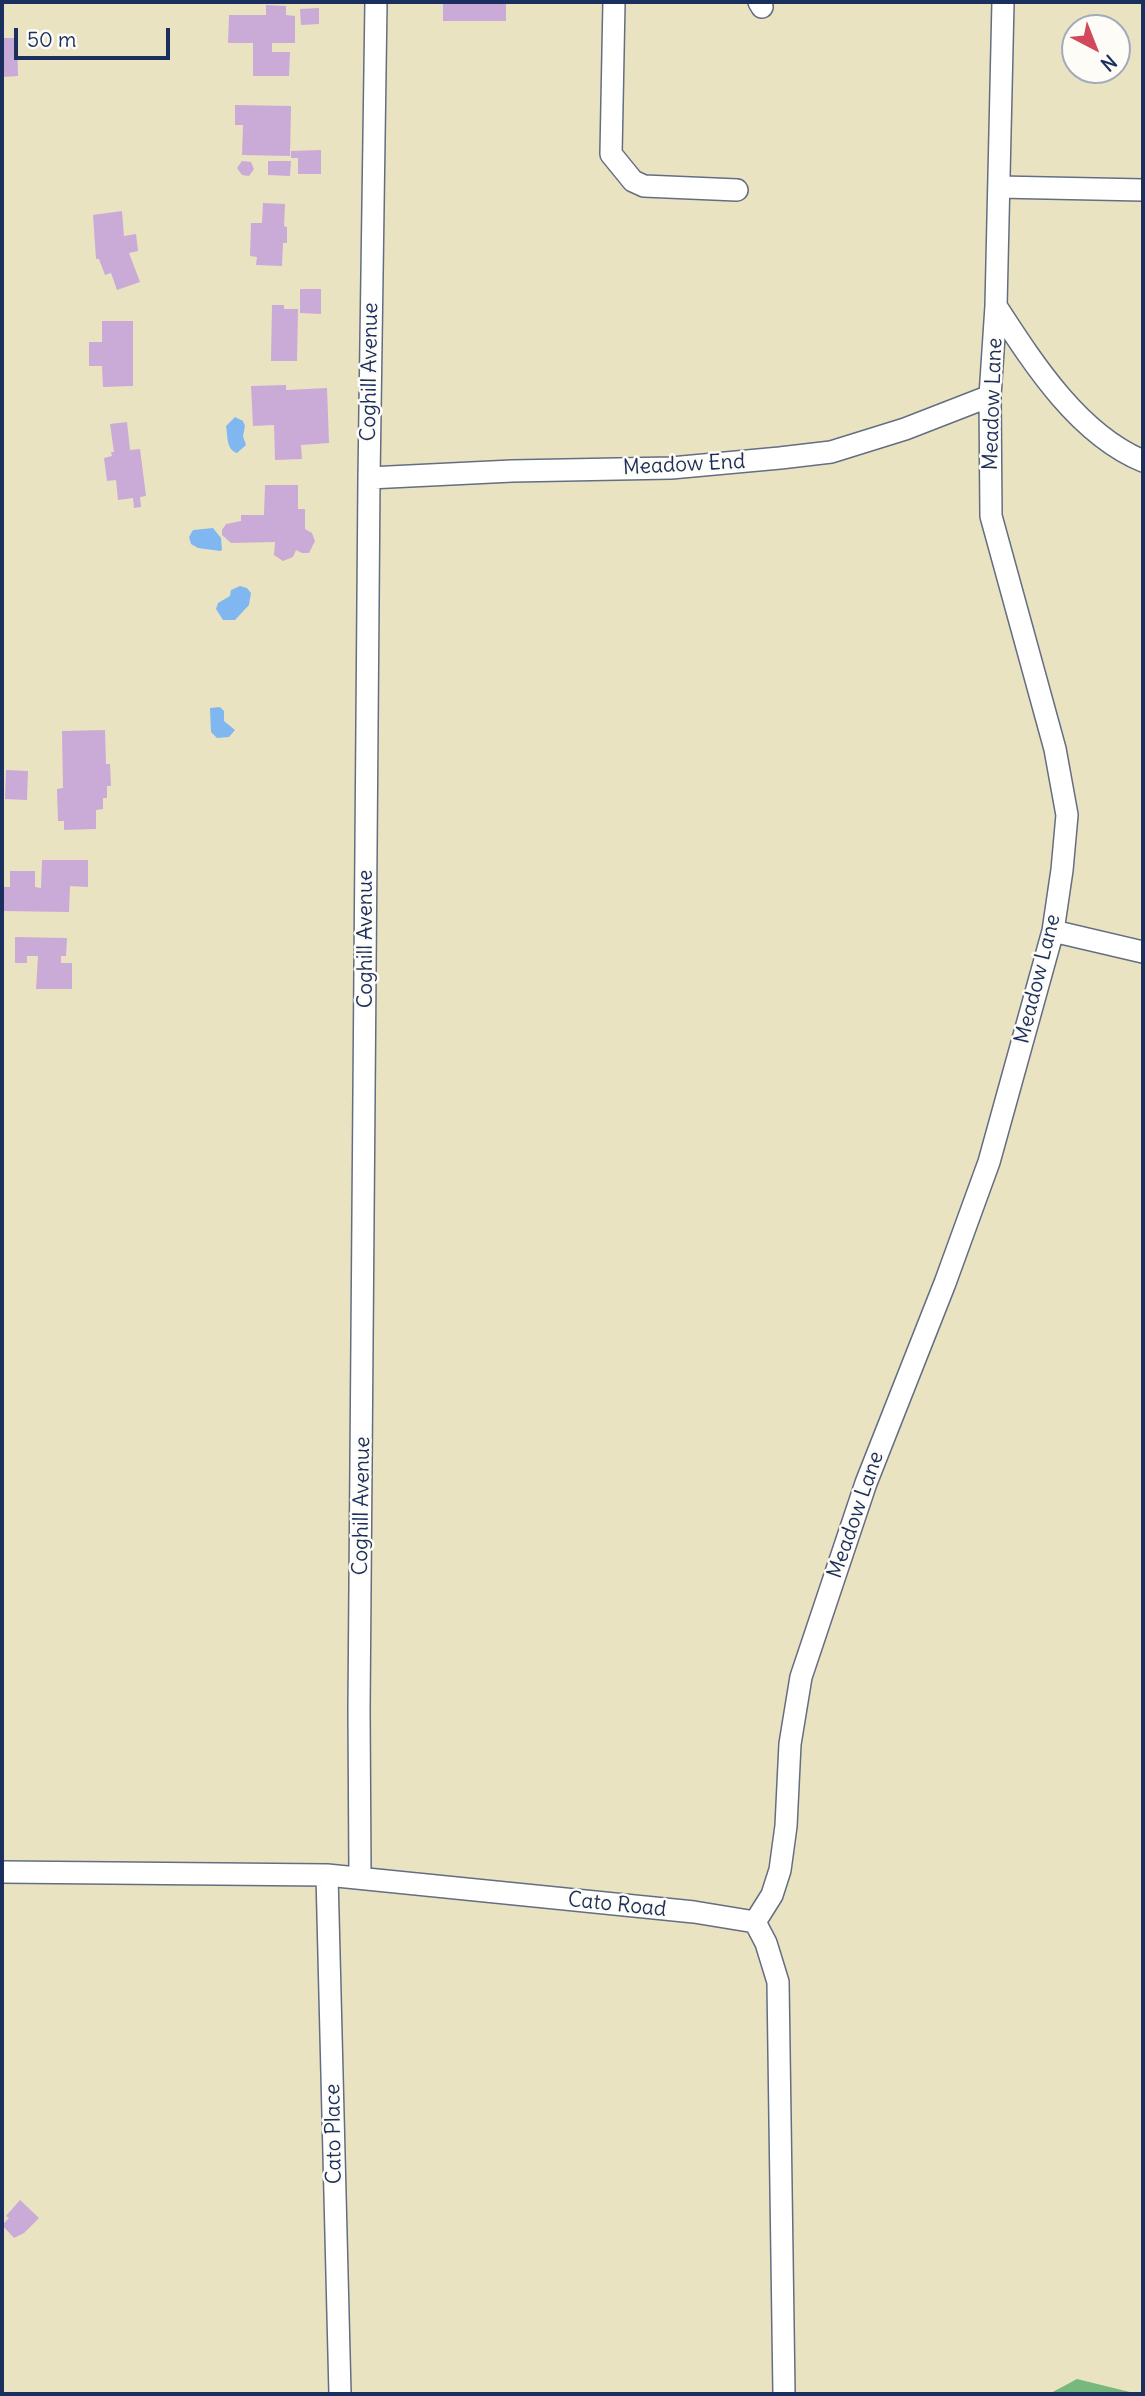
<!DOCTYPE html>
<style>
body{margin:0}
#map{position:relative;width:1145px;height:2396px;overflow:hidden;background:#eae3c2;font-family:Delius,sans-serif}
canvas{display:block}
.frame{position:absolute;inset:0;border:4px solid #1b2f5e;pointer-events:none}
.north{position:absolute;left:1061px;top:14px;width:70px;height:70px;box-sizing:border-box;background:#fdfcf7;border:2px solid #a3aaba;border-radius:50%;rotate:138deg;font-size:19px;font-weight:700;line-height:28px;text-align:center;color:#1b2f5e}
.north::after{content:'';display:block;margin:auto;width:24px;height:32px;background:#d1495b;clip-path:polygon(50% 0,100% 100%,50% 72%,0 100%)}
.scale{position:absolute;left:14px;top:28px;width:156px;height:32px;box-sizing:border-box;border:4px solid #1b2f5e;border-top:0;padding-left:9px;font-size:21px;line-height:24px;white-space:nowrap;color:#1b2f5e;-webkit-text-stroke:5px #fdfcf7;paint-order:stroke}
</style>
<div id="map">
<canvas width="1145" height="2396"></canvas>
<div class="frame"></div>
<div class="north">N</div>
<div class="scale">50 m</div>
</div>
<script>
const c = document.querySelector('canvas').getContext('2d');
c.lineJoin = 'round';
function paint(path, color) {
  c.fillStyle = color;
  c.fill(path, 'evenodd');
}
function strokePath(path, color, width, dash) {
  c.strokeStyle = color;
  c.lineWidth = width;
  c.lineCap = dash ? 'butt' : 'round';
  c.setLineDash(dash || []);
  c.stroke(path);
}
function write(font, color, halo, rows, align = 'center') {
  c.font = font + ' Delius,sans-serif';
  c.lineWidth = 5;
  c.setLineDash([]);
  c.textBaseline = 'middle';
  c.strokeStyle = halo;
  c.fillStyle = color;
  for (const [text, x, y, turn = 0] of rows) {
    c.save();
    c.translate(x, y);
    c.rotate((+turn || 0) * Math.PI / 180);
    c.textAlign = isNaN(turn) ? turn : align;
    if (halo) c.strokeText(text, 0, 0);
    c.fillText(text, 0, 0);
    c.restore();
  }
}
paint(new Path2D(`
 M 1077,2379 L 1138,2394 L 1049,2394 Z`), '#77b97c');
paint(new Path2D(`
 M 235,417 L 243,421 L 245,426 L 243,436 L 246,445 L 237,453 C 226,449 228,437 226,426 Z
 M 213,528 L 221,538 L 222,550 L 220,551 L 198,548 L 191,544 L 189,537 L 193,530 Z
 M 240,586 L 247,588 L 251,593 L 249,605 L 235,620 L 223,620 L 216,609 L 218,603 L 230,596 L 231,590 Z
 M 220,707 L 224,711 L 224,721 L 235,730 L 229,737 L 217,738 L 211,732 L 210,708 Z`), '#81b7f0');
paint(new Path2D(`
 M 443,2 L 506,2 L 506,21 L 443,21 Z
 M 266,5 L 286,6 L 286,15 L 295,16 L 295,43 L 272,43 L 272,52 L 290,52 L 289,76 L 253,76 L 253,43 L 228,43 L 229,15 L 266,15 Z
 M 319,8 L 319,24 L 301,25 L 300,9 Z
 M 2,38 L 17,38 L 18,76 L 2,77 Z
 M 235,105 L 291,106 L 290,156 L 242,155 L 243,125 L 235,125 Z
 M 321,150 L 321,174 L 298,174 L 298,158 L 291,158 L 291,151 Z
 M 242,161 L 251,162 L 254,169 L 249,176 L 242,175 L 237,168 Z
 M 268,161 L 291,161 L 290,176 L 268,175 Z
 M 263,203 L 285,204 L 284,226 L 287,227 L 287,243 L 283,243 L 282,266 L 256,265 L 257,257 L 250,256 L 251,223 L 262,223 Z
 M 122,211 L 124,236 L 136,234 L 138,251 L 129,253 L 140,282 L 117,290 L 111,273 L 105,275 L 99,259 L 96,259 L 93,215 Z
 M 300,289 L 321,289 L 321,314 L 300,313 Z
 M 272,305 L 284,305 L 284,309 L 298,309 L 297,361 L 271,361 Z
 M 102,321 L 133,321 L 133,386 L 103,387 L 102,366 L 89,366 L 89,342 L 102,342 Z
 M 286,385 L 286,390 L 327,388 L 329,443 L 301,445 L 302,459 L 275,460 L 274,425 L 253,426 L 251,386 Z
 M 127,422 L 130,450 L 140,449 L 146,496 L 140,497 L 141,507 L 134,508 L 133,498 L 118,500 L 116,480 L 107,481 L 104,458 L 112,456 L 111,452 L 114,452 L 110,424 Z
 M 265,485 L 298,485 L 298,509 L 305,509 L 305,529 L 312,533 L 315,541 L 309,553 L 302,553 L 296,550 L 293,557 L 283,561 L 274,555 L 275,542 L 231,543 L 222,535 L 222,530 L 226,524 L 241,521 L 241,515 L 264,515 Z
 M 105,730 L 106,764 L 110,764 L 111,786 L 107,786 L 107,798 L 103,798 L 103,809 L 96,810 L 96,829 L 64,830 L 64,821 L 58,821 L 57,789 L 63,788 L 62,731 Z
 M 6,770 L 28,771 L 27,800 L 5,799 Z
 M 42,860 L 88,860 L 88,887 L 70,886 L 69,912 L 2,911 L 2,887 L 10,887 L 10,871 L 35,871 L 35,887 L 41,888 Z
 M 15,937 L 67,938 L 66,956 L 61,956 L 61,963 L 72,963 L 72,989 L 36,989 L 38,956 L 27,956 L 27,963 L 15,963 Z
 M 20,2200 L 39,2218 L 24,2233 L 14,2238 L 2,2225 L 9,2218 L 6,2216 Z`), '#caaad7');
const minor = new Path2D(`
 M 614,2 L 611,154 L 633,181 L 644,186 L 737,190
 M 759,2 L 762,7
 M 999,187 L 1143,190
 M 996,306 C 1033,363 1078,434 1143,461
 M 369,478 L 512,471 L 671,468 L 780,458 L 831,452 L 905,429 L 990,396
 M 1053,931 L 1143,952
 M 2,1872 L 327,1875 L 694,1912 L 755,1922 L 766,1943 L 778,1982 L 784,2394
 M 327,1875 L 340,2394
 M 360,1877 L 359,1709 L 369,478 L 376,2
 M 755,1922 L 772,1895 L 780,1870 L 786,1826 L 790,1744 L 801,1677 L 866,1483 L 945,1283 L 989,1162 L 1053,931 L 1062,870 L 1067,815 L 1055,749 L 991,516 L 990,396 L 996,306 L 1003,2`);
strokePath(minor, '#636e81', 24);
strokePath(minor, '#fff', 21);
write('21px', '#1b2f5e', '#fdfcf7', [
 ["Coghill Avenue",370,372,-89],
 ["Meadow Lane",993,404,-88],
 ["Meadow End",684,465,-3],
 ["Coghill Avenue",366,939,-90],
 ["Meadow Lane",1038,979,-76],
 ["Coghill Avenue",362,1506,-89],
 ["Meadow Lane",856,1515,-71],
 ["Cato Road",617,1905,6],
 ["Cato Place",334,2134,-91]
]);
</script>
